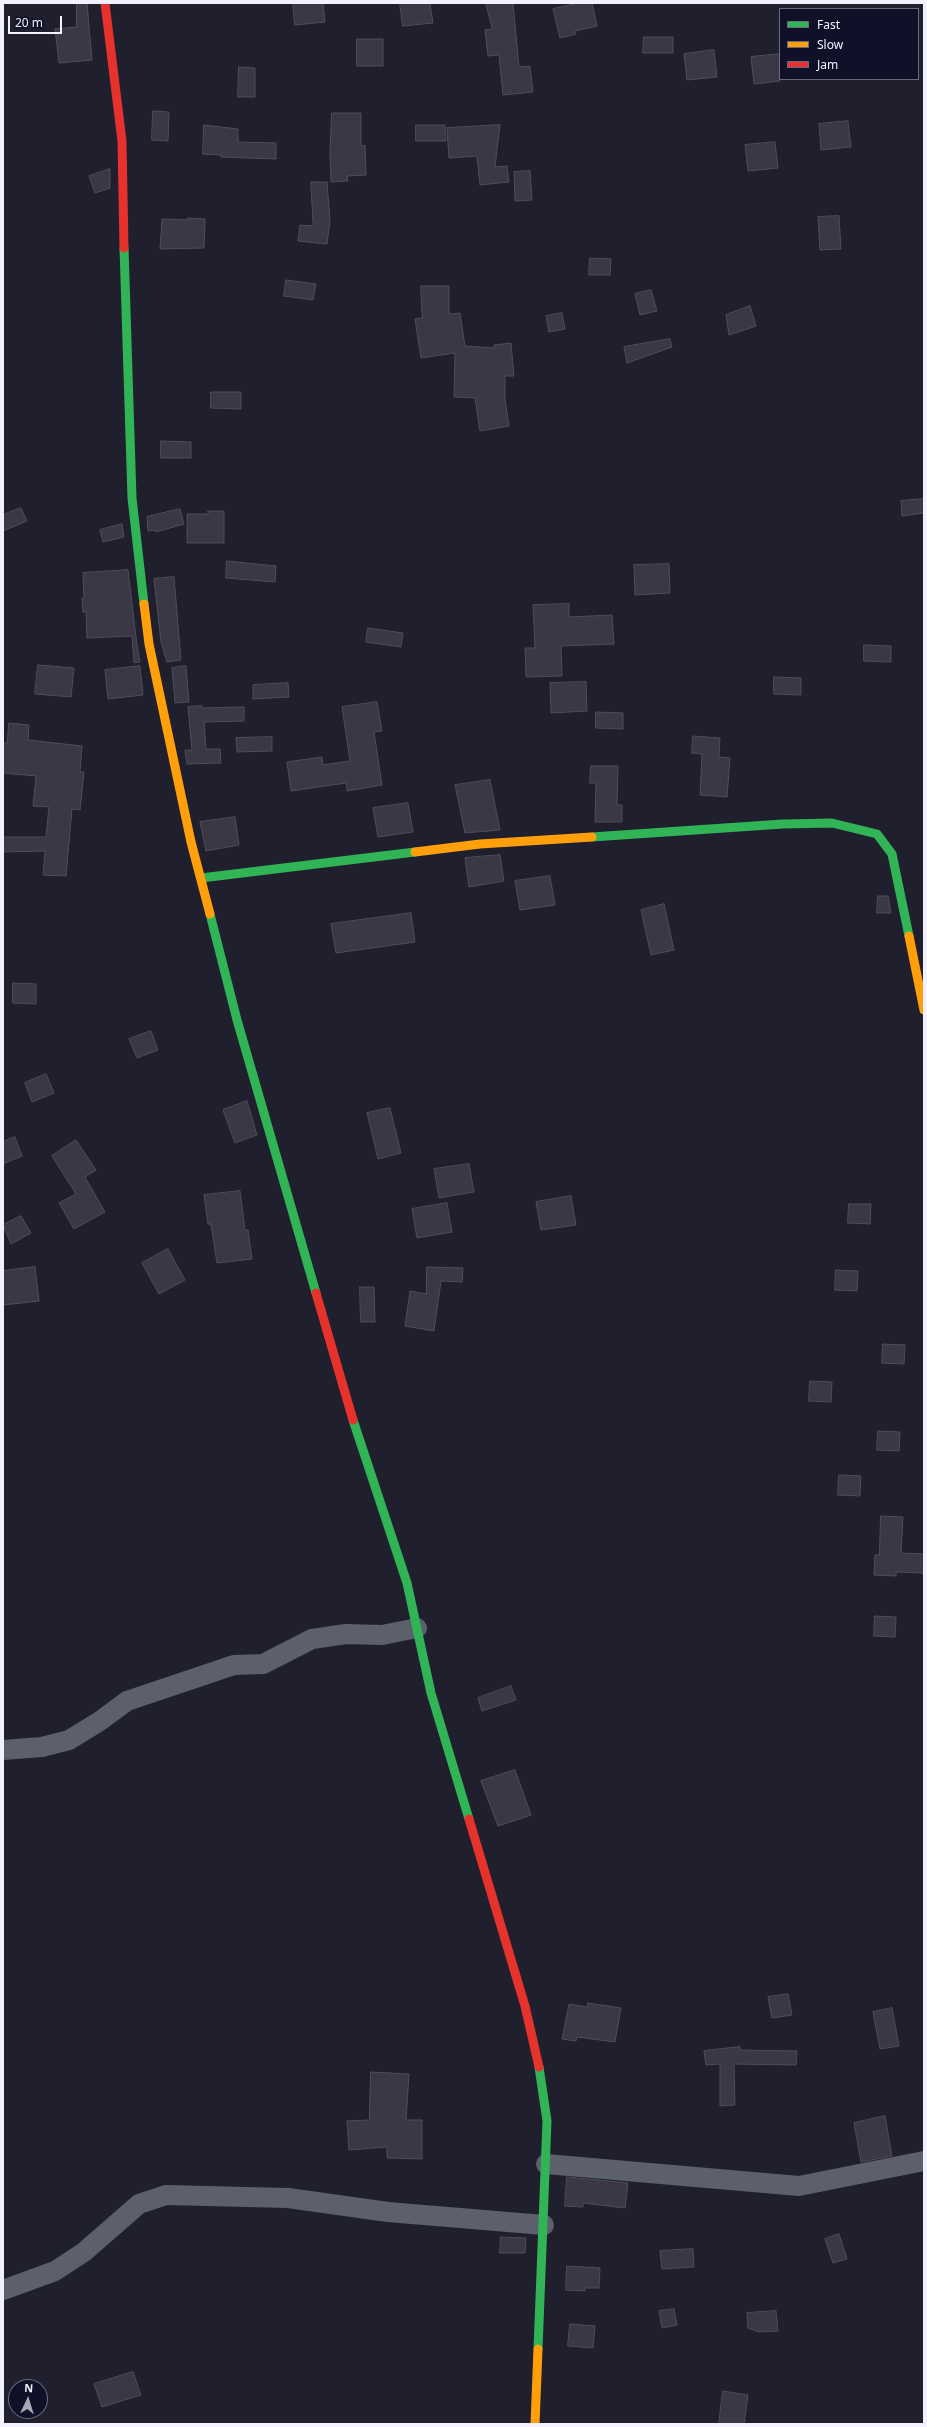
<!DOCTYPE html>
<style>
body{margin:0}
#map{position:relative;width:927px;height:2427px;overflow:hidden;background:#1f1f2d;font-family:"Noto Sans",sans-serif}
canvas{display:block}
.frame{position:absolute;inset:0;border:4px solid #f1f2fd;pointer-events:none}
.legend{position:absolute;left:779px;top:8px;width:140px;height:72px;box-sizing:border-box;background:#101028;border:1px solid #6a6a7d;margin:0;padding:5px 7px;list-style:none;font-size:12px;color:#f1f2fd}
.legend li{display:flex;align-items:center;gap:8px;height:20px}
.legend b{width:20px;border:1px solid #6a6a7d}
.north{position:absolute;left:8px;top:2379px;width:40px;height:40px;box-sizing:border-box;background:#101028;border:1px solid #6a6a7d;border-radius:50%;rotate:4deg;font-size:11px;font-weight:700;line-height:16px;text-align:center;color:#f1f2fd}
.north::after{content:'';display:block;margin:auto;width:14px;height:18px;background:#a8a8b4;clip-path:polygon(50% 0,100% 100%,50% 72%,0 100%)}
.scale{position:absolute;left:8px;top:16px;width:54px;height:18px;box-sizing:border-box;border:2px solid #f1f2fd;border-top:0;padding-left:5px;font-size:12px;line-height:14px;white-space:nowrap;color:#f1f2fd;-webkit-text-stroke:3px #101028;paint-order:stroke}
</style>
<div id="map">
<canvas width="927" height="2427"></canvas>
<div class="frame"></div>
<ul class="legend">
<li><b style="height:5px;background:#30b455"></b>Fast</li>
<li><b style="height:5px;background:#ff9f0a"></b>Slow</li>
<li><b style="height:5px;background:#e5322d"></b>Jam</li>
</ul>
<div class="north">N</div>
<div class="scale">20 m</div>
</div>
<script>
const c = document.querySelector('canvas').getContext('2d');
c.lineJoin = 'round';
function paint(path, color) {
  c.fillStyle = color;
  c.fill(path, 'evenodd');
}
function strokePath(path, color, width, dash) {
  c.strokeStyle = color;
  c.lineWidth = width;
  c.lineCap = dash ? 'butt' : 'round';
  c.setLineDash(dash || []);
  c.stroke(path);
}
const building = new Path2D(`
 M 77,3 L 87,3 L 92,60 L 59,63 L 55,29 L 76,27 Z
 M 293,3 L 323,3 L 325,22 L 295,25 Z
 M 400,3 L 430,3 L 433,23 L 403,26 Z
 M 486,3 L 513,3 L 519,67 L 530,66 L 533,92 L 503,95 L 499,55 L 488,56 L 485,30 L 492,29 Z
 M 579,3 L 592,3 L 597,26 L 575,31 L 576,34 L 560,38 L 553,9 Z
 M 644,37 L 673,37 L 673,53 L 643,53 Z
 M 357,39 L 383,39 L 383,66 L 357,66 Z
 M 714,50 L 717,77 L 687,80 L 684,54 Z
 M 780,54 L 780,81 L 754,84 L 751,57 Z
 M 239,67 L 255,68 L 255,97 L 238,97 Z
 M 153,111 L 169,112 L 168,141 L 152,140 Z
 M 332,113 L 361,113 L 361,146 L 365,145 L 366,175 L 347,176 L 348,181 L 331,182 L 330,152 Z
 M 848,121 L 851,147 L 821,150 L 819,124 Z
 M 204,125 L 238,129 L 238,142 L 276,143 L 276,159 L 221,157 L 221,155 L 203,154 Z
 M 416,125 L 445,125 L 446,141 L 416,141 Z
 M 500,125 L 495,167 L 507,166 L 509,182 L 480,185 L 477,156 L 449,158 L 447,128 Z
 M 775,142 L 778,168 L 748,171 L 745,145 Z
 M 110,169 L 110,188 L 95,193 L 89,176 Z
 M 530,171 L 532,200 L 515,201 L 514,172 Z
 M 311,182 L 327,182 L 330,221 L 327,244 L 298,241 L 300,225 L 313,226 Z
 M 839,216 L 841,249 L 820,250 L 818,217 Z
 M 188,218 L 205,219 L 204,248 L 160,249 L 162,219 L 188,220 Z
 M 590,258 L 611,259 L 610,275 L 589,275 Z
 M 286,280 L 316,284 L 313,300 L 284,296 Z
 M 421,286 L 449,286 L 449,314 L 460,313 L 465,346 L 494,348 L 494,345 L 511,343 L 514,376 L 505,376 L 505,399 L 509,426 L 480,431 L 475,398 L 454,397 L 455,353 L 421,358 L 415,319 L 422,318 Z
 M 651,290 L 657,311 L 640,315 L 635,294 Z
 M 750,306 L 756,326 L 729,335 L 726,315 Z
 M 562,313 L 565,329 L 549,332 L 546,316 Z
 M 670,339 L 672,347 L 627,363 L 624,347 Z
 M 211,392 L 241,392 L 241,409 L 211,408 Z
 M 161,441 L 191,442 L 191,458 L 161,458 Z
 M 924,499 L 924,513 L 902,516 L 901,501 Z
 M 21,508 L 27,521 L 3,531 L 3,515 Z
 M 180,509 L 184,524 L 156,532 L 155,530 L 148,531 L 147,517 Z
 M 208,511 L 224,511 L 224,543 L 187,543 L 187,514 L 208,514 Z
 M 122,524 L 124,537 L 103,542 L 100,530 Z
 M 227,561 L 276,566 L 275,582 L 226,578 Z
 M 669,564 L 670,593 L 635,595 L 634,565 Z
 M 128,570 L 137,645 L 140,662 L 134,663 L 132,636 L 87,638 L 86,612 L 83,612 L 82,598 L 84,598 L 83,573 Z
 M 174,577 L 181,660 L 167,662 L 161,642 L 154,579 Z
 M 569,604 L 569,617 L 612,615 L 614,644 L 561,646 L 562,676 L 526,677 L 525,648 L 535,648 L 533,605 Z
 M 368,628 L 403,633 L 401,647 L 366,642 Z
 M 864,645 L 891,646 L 891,662 L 864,661 Z
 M 38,665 L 74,668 L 71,697 L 35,694 Z
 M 140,666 L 143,695 L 108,699 L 105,670 Z
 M 186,666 L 189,702 L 175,703 L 172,668 Z
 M 774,677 L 801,678 L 801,695 L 774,694 Z
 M 586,682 L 587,711 L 551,713 L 550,683 Z
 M 288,683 L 289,697 L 253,699 L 253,685 Z
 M 377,702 L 382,731 L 374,732 L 382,785 L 347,791 L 346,783 L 291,791 L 287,762 L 322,757 L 323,765 L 350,761 L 342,707 Z
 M 202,706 L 202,708 L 244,707 L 244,721 L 204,722 L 206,749 L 220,749 L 221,763 L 187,764 L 185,750 L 192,750 L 188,707 Z
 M 596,712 L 623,713 L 623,729 L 596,728 Z
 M 9,723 L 29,725 L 28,740 L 82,746 L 80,772 L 84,772 L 80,810 L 72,809 L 66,876 L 43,875 L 45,851 L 3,852 L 3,837 L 46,837 L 49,807 L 33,806 L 36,776 L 3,773 L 3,743 L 7,743 Z
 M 693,736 L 720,738 L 719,757 L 730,758 L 727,797 L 700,795 L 702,754 L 692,753 Z
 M 272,737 L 272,751 L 237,752 L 236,738 Z
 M 591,766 L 618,766 L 617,805 L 622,805 L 622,822 L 595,822 L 596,783 L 590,783 Z
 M 490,780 L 500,830 L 465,833 L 455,785 Z
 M 408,803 L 413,832 L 378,837 L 373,808 Z
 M 235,817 L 239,845 L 206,851 L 200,822 Z
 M 500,855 L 504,881 L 469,887 L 465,858 Z
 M 550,876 L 555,905 L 520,910 L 515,881 Z
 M 878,896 L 888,896 L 891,913 L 877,913 Z
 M 664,904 L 674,950 L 651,955 L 641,910 Z
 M 411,913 L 415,942 L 336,953 L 331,924 Z
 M 13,983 L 36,984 L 36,1004 L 13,1003 Z
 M 151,1031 L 158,1050 L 137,1058 L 129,1039 Z
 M 46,1074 L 54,1093 L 32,1102 L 25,1083 Z
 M 247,1101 L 257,1135 L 235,1143 L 223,1110 Z
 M 390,1108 L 401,1153 L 378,1159 L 367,1113 Z
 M 15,1137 L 22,1156 L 3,1164 L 3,1142 Z
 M 76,1140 L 96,1170 L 85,1177 L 105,1212 L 74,1229 L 59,1203 L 76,1194 L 52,1156 Z
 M 469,1164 L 474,1192 L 439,1198 L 434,1169 Z
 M 240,1191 L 245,1230 L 248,1230 L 252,1259 L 217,1263 L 211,1224 L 208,1224 L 204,1195 Z
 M 571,1196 L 576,1225 L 541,1230 L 536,1202 Z
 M 447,1203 L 452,1232 L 417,1238 L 412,1209 Z
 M 849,1204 L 871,1204 L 870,1224 L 848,1223 Z
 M 21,1216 L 31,1233 L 11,1244 L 3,1225 Z
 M 168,1249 L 185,1280 L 159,1294 L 142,1263 Z
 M 35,1267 L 39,1301 L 3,1305 L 3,1271 Z
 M 427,1267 L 463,1268 L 462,1282 L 441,1281 L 434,1331 L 405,1326 L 410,1291 L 426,1294 Z
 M 836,1270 L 858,1271 L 857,1291 L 835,1290 Z
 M 360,1287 L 374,1287 L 375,1322 L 361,1322 Z
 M 883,1344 L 905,1345 L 904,1364 L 882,1363 Z
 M 810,1381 L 832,1382 L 831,1402 L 809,1401 Z
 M 878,1431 L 900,1432 L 899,1451 L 877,1450 Z
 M 839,1475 L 861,1476 L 860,1496 L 838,1495 Z
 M 881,1516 L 903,1517 L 901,1553 L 924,1554 L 923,1573 L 896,1572 L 896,1576 L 874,1575 L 875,1555 L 879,1555 Z
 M 875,1616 L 896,1617 L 895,1637 L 874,1636 Z
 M 511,1686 L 516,1700 L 482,1711 L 478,1698 Z
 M 515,1770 L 531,1815 L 498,1826 L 481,1781 Z
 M 788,1994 L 792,2015 L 772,2018 L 768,1997 Z
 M 588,2003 L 621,2008 L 615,2042 L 577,2037 L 576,2041 L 562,2039 L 569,2004 L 587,2007 Z
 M 892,2008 L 899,2046 L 880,2049 L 873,2012 Z
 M 740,2047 L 740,2050 L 797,2051 L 796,2065 L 734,2064 L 735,2105 L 720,2106 L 720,2064 L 706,2065 L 704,2051 Z
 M 371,2072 L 409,2074 L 406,2120 L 422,2120 L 422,2159 L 387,2158 L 387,2147 L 349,2150 L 347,2121 L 369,2120 Z
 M 885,2116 L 892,2156 L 861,2162 L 854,2123 Z
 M 567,2177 L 628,2183 L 625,2208 L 583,2203 L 583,2207 L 565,2206 Z
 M 839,2234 L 847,2259 L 833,2263 L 825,2239 Z
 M 501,2237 L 526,2238 L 525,2253 L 500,2253 Z
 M 693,2249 L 694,2267 L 662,2269 L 660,2251 Z
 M 567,2266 L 600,2268 L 599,2288 L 585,2288 L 585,2291 L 566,2290 Z
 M 674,2309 L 677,2325 L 662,2328 L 659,2311 Z
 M 776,2311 L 778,2331 L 759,2332 L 748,2328 L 747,2313 Z
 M 570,2324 L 595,2326 L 593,2348 L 568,2346 Z
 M 133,2372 L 141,2395 L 102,2407 L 94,2384 Z
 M 723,2391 L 748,2395 L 744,2424 L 719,2424 Z`);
paint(building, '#3a3845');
strokePath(building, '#4f4d59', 1);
strokePath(new Path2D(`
 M 3,1750 L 42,1747 L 69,1740 L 100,1721 L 127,1701 L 234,1665 L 263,1664 L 312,1639 L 346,1634 L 382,1635 L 417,1628
 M 546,2164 L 799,2186 L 924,2161
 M 3,2290 L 55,2271 L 84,2252 L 139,2204 L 166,2195 L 288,2198 L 388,2212 L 544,2225`), '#5c606b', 20);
strokePath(new Path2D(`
 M 124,248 L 132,498 L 144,604
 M 592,837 L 783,824 L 832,823 L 877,834 L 892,854 L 909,936
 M 201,878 L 415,852
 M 210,914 L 237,1020 L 316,1293
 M 353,1420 L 407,1583 L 431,1693 L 469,1819
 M 538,2349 L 547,2121 L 539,2067`), '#30b455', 9);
strokePath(new Path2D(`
 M 144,604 L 149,644 L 191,842 L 210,914
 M 415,852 L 480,844 L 592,837
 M 909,936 L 924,1010
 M 535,2424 L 538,2349`), '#ff9f0a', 9);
strokePath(new Path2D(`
 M 105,3 L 122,141 L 124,248
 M 316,1293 L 353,1420
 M 469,1819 L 525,2006 L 539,2067`), '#e5322d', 9);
</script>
